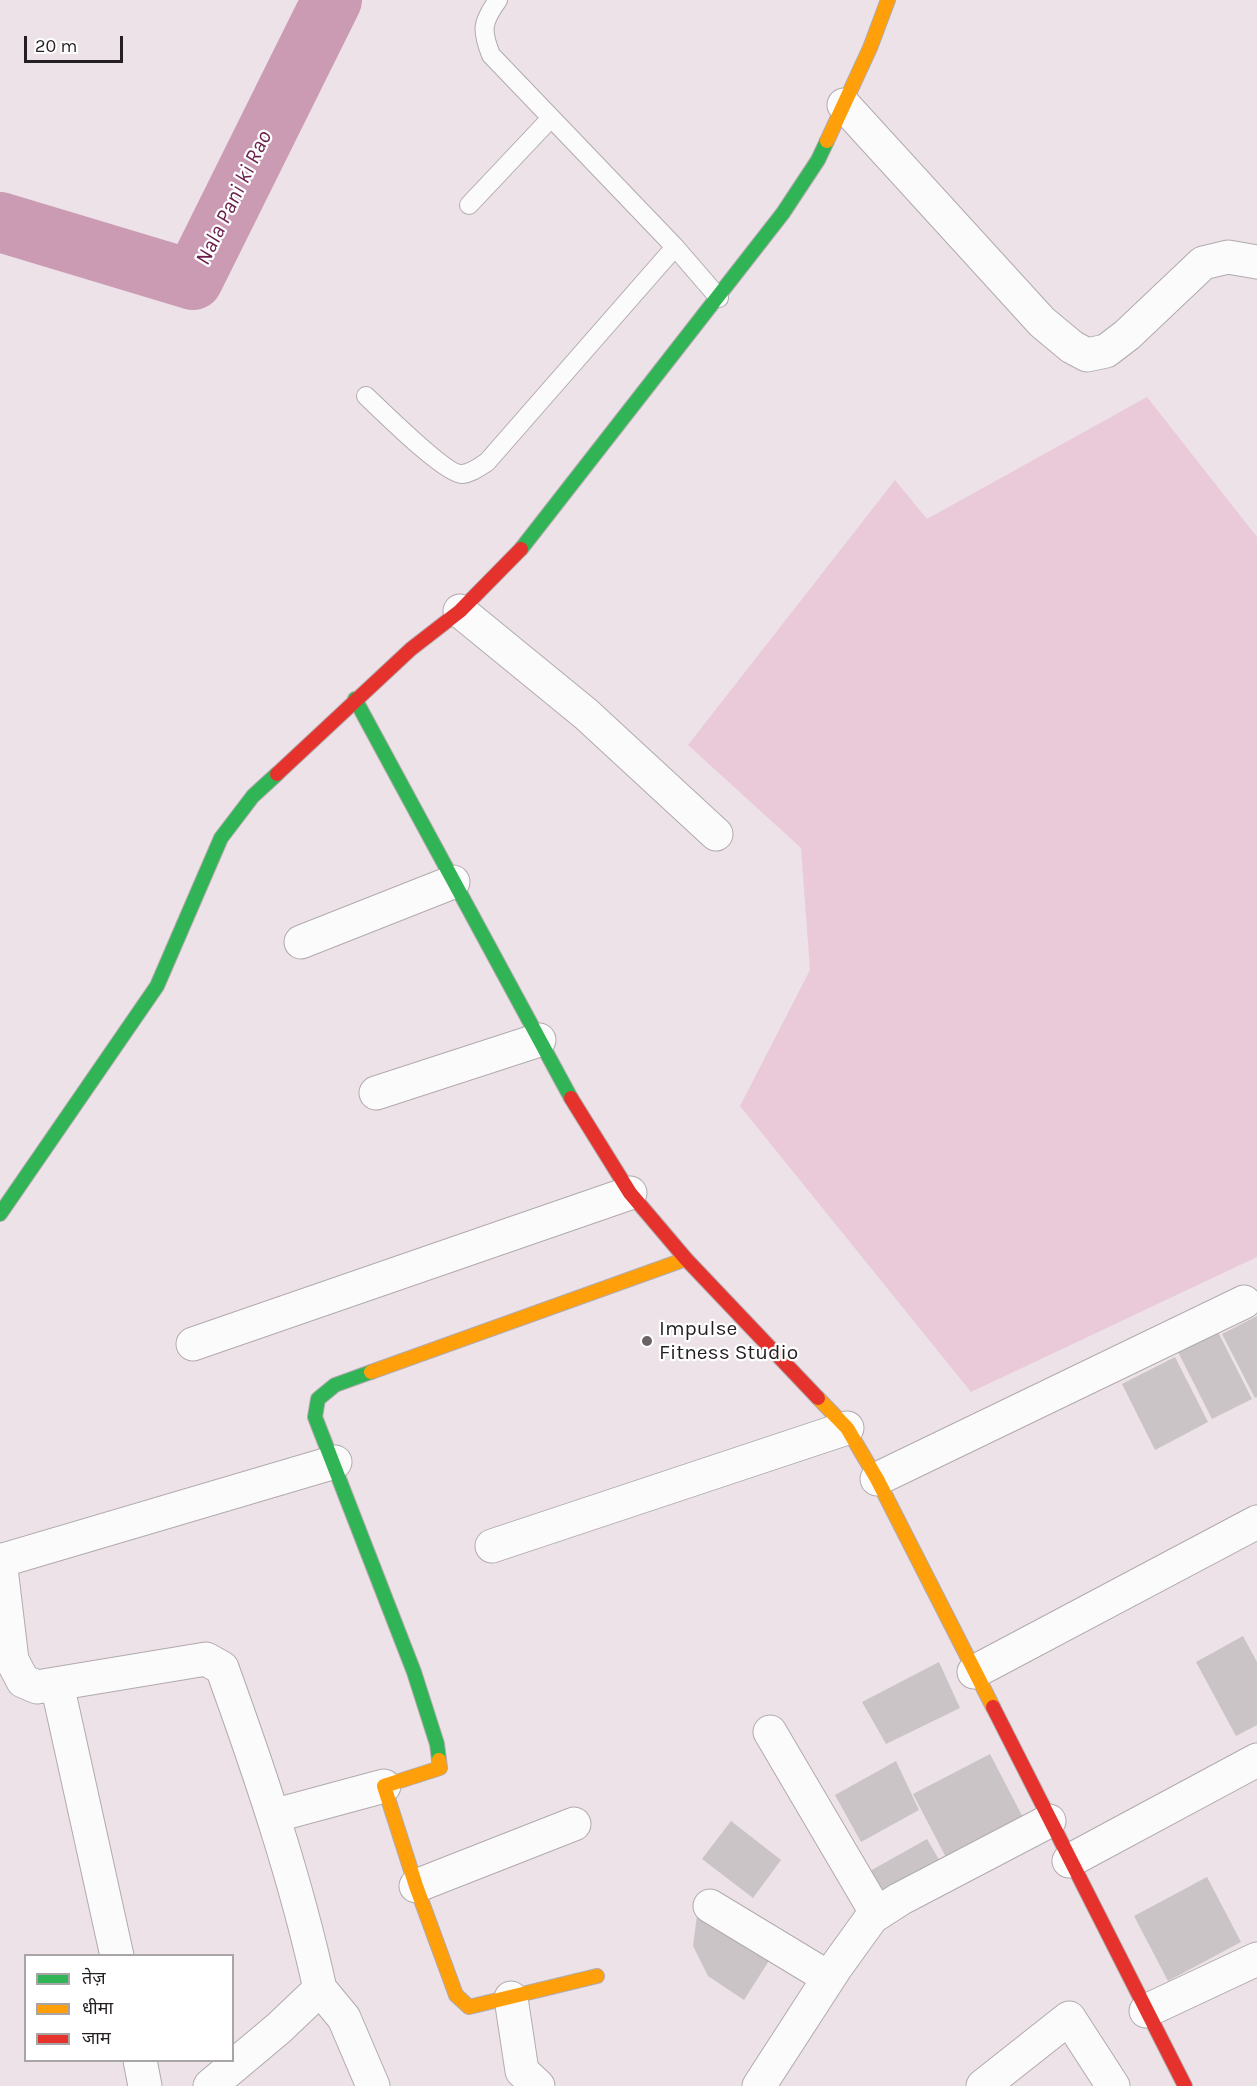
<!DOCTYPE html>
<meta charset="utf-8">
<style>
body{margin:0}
#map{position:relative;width:1257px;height:2086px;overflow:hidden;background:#ece2e7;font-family:Karla,"Noto Sans Devanagari",sans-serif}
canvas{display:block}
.legend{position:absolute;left:24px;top:1954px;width:210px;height:108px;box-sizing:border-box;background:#fff;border:2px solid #a7a5a6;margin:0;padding:8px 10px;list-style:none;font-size:18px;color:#241f21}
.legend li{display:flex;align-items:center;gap:12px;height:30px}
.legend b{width:30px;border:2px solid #a7a5a6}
.scale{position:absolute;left:24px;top:36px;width:99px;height:27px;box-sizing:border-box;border:3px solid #241f21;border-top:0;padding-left:8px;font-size:18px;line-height:21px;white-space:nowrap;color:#241f21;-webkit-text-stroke:4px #fff;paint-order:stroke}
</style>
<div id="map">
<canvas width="1257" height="2086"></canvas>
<ul class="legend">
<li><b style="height:8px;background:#30b455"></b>तेज़</li>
<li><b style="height:8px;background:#ff9f0a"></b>धीमा</li>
<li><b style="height:8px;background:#e5322d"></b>जाम</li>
</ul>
<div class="scale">20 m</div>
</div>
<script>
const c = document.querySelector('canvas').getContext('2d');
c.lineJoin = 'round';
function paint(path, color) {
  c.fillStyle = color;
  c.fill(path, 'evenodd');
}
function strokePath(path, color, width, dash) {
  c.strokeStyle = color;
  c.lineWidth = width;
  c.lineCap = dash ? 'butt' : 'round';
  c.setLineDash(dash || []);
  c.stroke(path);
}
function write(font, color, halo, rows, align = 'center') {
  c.font = font + ' Karla,sans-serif';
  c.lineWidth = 4.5;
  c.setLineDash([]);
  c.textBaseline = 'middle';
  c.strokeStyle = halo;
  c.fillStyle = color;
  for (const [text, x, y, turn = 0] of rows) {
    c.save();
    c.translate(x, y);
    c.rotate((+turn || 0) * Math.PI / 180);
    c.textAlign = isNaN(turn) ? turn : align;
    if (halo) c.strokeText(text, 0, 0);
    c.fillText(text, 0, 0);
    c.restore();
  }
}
paint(new Path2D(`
 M 1147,397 L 1257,537 L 1257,1257 L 971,1392 L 740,1106 L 810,970 L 801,848 L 688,745 L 895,480 L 927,519 Z`), '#eacad9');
strokePath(new Path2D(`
 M 0,222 L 193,280 L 332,0`), '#ca9bb3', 60);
paint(new Path2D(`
 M 1257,1316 L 1257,1397 L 1255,1398 L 1222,1334 Z
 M 1218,1332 L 1252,1399 L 1212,1419 L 1178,1352 Z
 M 1175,1357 L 1208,1422 L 1155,1450 L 1122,1384 Z
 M 1243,1636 L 1257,1662 L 1257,1725 L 1236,1736 L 1196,1662 Z
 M 939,1662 L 960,1708 L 886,1744 L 862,1702 Z
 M 990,1754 L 1028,1827 L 951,1867 L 913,1794 Z
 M 896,1761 L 919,1810 L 861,1842 L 835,1795 Z
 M 731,1821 L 781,1860 L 753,1898 L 702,1859 Z
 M 927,1839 L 945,1870 L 888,1903 L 870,1871 Z
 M 1207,1877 L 1241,1942 L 1168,1981 L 1134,1916 Z
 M 697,1915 L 772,1956 L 744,2000 L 708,1976 L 693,1946 Z`), '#cac4c7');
const lane = new Path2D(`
 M 498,0 C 482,22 481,30 491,55 L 675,247 L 719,298
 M 469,205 L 551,118
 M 366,396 C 381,410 446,475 462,474 C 472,473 479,467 487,462 L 675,247`);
const street = new Path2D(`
 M 844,105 L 1042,322 L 1072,347 L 1087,355 L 1106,351 L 1127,335 L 1203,263 L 1228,257 L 1257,262
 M 460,611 L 586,714 L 716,834
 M 301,942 L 453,882
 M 376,1093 L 539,1040
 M 193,1344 L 630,1193
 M 877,1479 L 1244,1302
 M 492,1546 L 847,1428
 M 0,1560 L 12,1660 L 23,1681 L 37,1687 L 206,1659 L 222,1668 C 260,1773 296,1879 320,1989 L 279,2028 L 210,2086
 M 0,1561 L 335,1462
 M 974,1672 L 1257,1522
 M 57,1684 L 117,1956
 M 770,1732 L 877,1914
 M 273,1816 L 384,1786
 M 1069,1861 L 1257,1760
 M 416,1886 L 574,1824
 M 710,1906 L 829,1978
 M 320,1989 L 344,2018 L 373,2086
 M 511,1998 L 522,2071 L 538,2086
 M 1146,2011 L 1257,1959
 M 140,2060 L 145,2086
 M 759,2086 L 836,1967 L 872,1917 L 900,1899 L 1049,1821
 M 983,2086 L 1069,2018 L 1113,2086`);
const fast = new Path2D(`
 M 521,549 L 783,213 L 818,160 L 827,141
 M 355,699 L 571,1098
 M 0,1214 L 157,986 L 221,838 L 253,796 L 277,774
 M 371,1372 L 335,1385 L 318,1399 L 315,1417 L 414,1672 L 437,1744 L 439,1760`);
const slow = new Path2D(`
 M 827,141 L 870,48 L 888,0
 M 371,1372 L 686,1259
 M 818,1398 L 847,1428 L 877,1479 L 993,1707
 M 439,1760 L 440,1768 L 384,1786 L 416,1886 L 456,1995 L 469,2007 L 597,1976`);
const jam = new Path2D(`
 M 277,774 L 411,649 L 460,611 L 521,549
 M 571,1098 L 630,1193 L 686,1259 L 818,1398
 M 993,1707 L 1185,2086`);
strokePath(lane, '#b1aaae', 20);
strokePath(street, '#b1aaae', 35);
strokePath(fast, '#b1aaae', 16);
strokePath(slow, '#b1aaae', 16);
strokePath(jam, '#b1aaae', 16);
strokePath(lane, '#fcfbfb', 18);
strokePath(street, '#fcfbfb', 33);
strokePath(fast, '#30b455', 14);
strokePath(slow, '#ff9f0a', 14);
strokePath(jam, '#e5322d', 14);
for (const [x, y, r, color] of [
 [647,1341,6,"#6a6366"]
]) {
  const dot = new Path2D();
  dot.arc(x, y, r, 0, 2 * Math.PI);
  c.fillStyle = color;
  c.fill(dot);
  strokePath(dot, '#fff', 2);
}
write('21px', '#241f21', '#fff', [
 ["Impulse",659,1329],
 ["Fitness Studio",659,1353]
], 'left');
write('italic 22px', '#6a1e4b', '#fff', [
 ["Nala Pani ki Rao",234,198,-64]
]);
</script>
